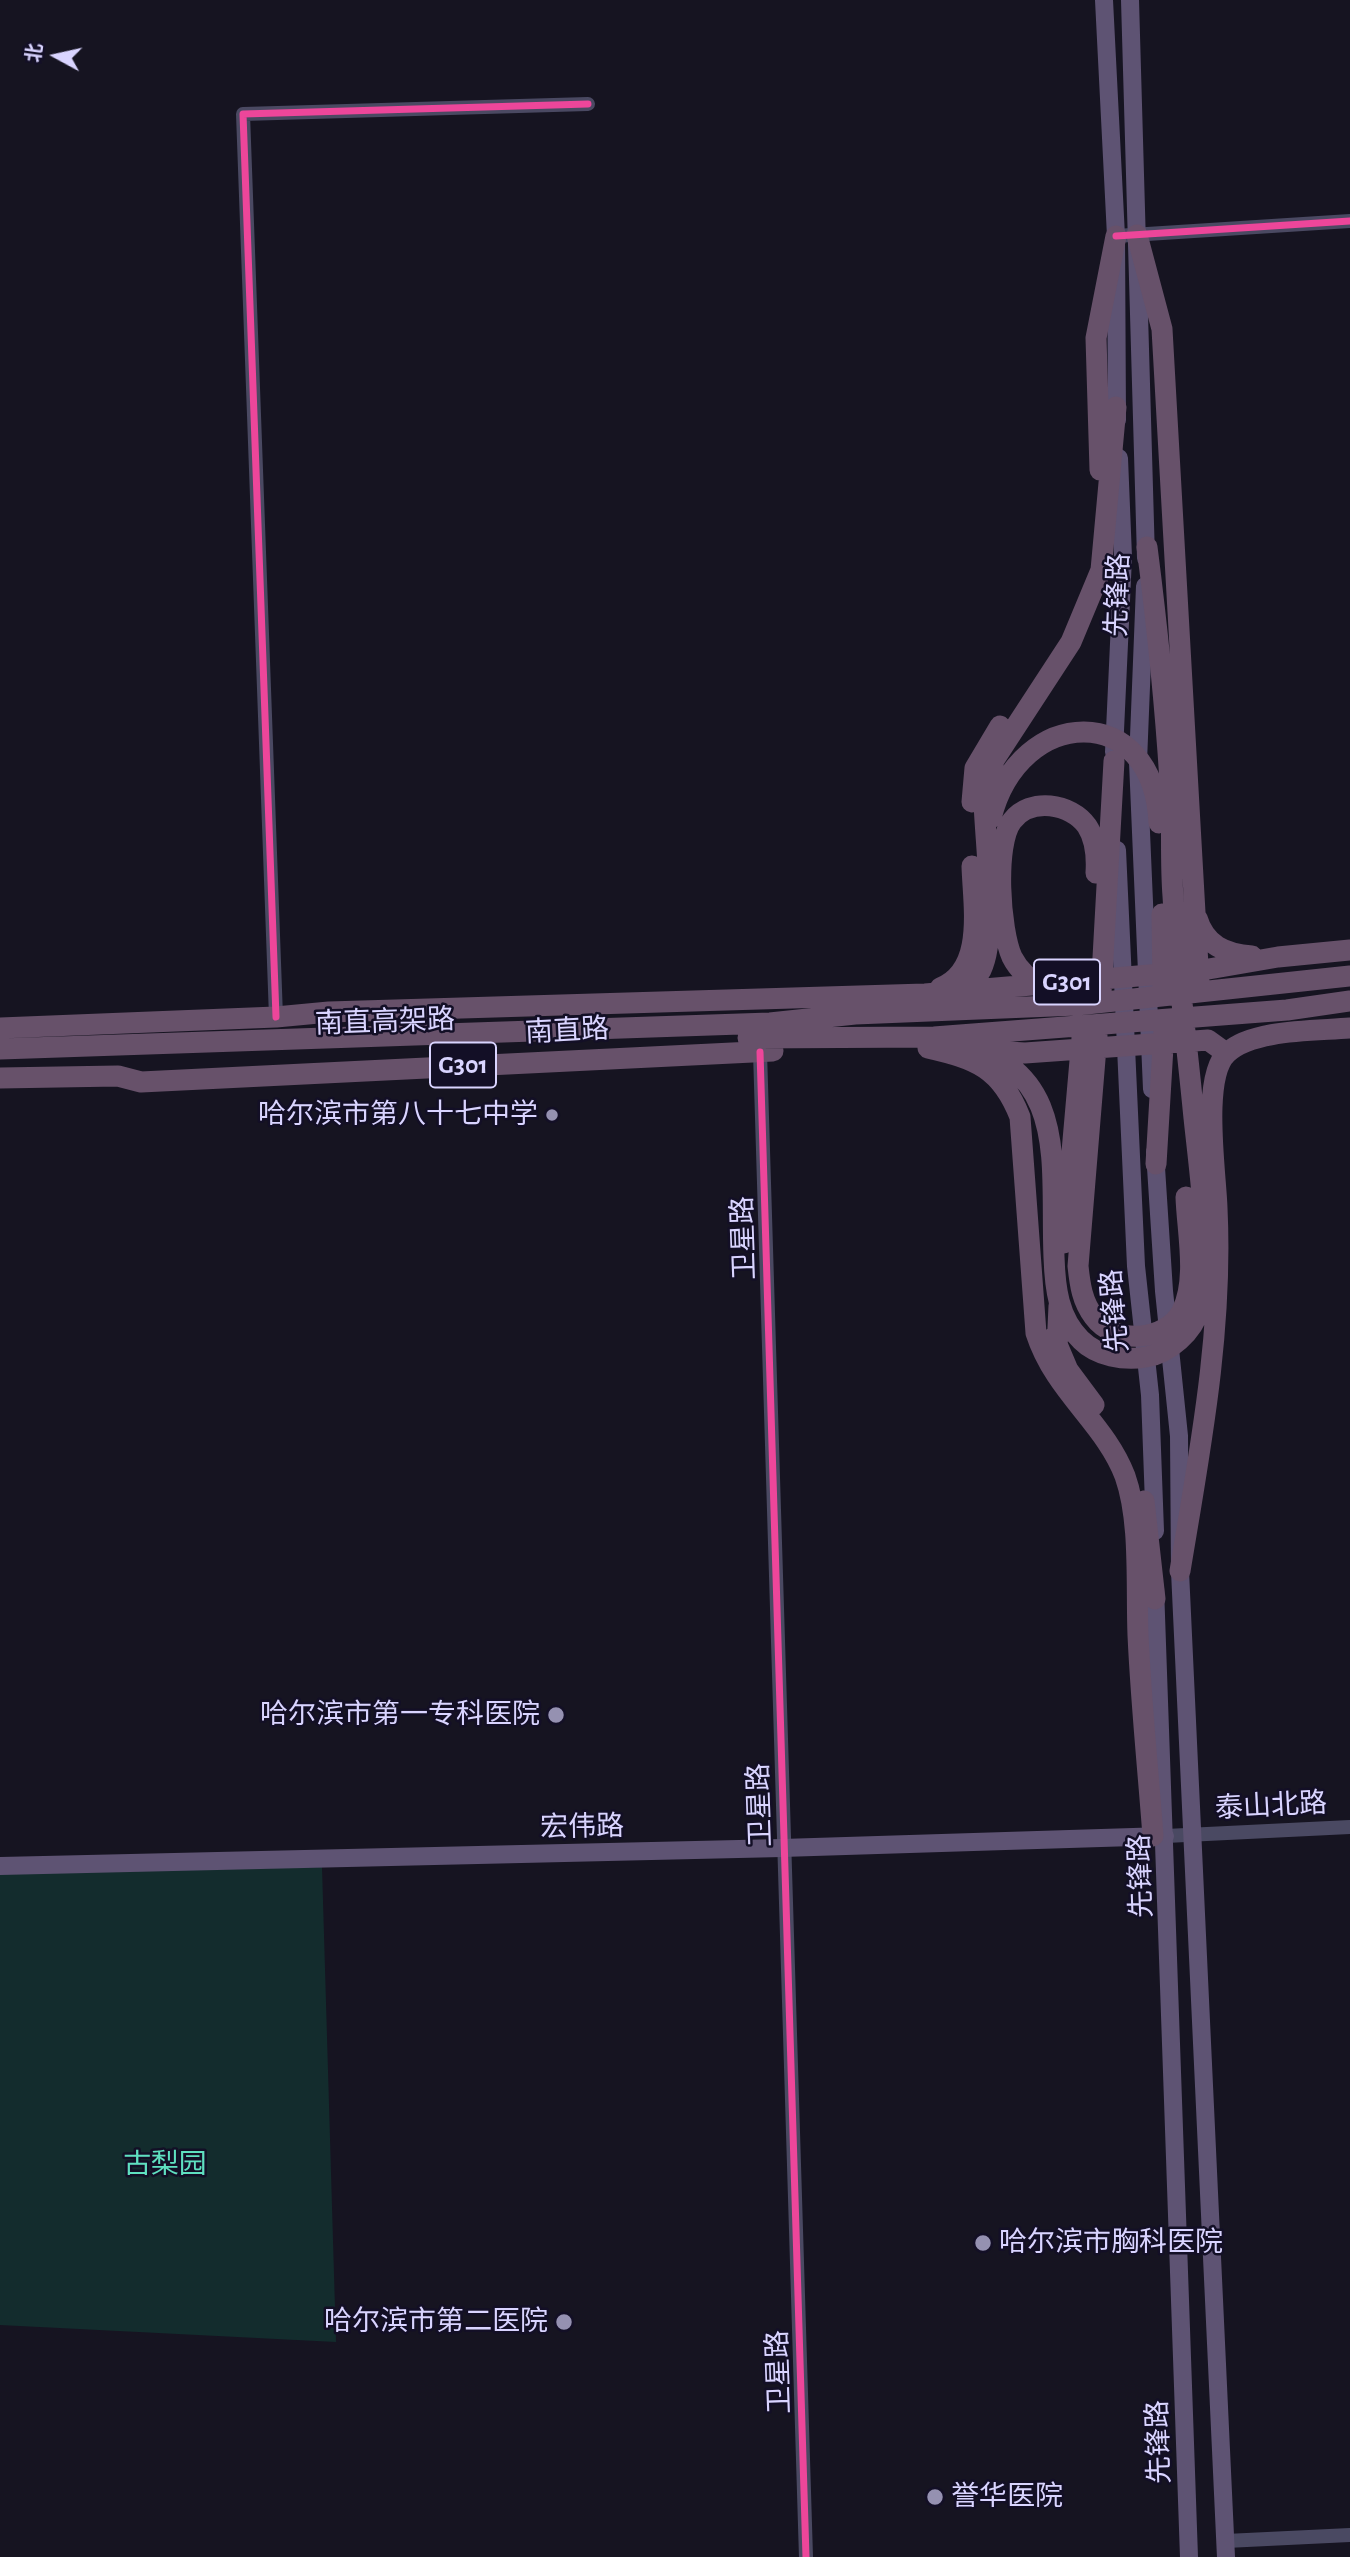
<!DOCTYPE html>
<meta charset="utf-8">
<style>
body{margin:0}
#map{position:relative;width:1350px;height:2557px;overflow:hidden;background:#161421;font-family:"Alegreya Sans","Noto Sans SC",sans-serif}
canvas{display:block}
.north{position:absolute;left:21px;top:21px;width:70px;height:70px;-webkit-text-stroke:5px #130f26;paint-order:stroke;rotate:278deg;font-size:19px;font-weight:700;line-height:28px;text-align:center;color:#d9d4ff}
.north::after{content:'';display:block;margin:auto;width:24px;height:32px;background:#d9d4ff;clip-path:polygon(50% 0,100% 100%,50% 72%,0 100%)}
</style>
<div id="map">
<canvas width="1350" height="2557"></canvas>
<div class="north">北</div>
</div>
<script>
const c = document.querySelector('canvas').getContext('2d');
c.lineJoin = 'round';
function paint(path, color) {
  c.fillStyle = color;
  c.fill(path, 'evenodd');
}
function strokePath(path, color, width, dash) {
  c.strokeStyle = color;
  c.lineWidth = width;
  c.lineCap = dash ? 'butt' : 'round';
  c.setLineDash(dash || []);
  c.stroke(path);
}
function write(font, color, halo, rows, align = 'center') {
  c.font = font + ' "Alegreya Sans","Noto Sans SC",sans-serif';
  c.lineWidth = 5;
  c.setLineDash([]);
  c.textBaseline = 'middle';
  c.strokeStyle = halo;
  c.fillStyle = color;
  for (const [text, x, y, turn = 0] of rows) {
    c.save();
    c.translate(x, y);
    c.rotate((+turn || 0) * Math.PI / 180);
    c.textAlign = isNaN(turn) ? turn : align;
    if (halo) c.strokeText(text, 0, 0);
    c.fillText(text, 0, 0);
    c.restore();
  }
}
paint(new Path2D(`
 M 322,1867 L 336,2342 L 0,2325 L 0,1874 Z`), '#132c2d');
strokePath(new Path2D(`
 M 1116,236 L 1350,221
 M 276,1017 L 243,114 L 588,104
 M 760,1052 L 806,2557
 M 1166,1836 L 1350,1827
 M 1226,2541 L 1350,2535`), '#4a4962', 14);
strokePath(new Path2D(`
 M 1104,0 L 1116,236 L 1117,420
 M 1130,0 L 1146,558
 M 1145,586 L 1138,762 L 1152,1089
 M 1114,752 L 1123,557 L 1119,458
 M 1117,850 L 1136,1266 L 1150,1395 L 1155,1531
 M 1155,1152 L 1164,1291 L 1179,1436 L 1180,1571 L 1226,2557
 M 1155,1587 L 1189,2557
 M 0,1866 L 782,1848 L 1165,1836`), '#5e5373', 18);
strokePath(new Path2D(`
 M 1137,235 L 1162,329 L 1199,983
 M 1100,470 L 1096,338 L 1116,236
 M 972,802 L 975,768 L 1000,726
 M 991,818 C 1020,704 1154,701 1159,823
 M 1162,914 L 1163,987
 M 1197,918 C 1205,945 1225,954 1252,956
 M 940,988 C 986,970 973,905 972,866
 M 1042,988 C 1030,979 1019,971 1012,957 C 1000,931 994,844 1012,821 C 1030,797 1071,803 1087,826 C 1096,840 1097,857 1096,873
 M 1101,993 L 1114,761
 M 959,994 C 968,986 976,980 981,970 C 998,936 985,842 984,801 L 994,760 L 1071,642 L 1101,570 L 1116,407
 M 0,1028 L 276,1017 L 329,1012 L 925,994 L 1197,971 L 1278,957 L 1350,950
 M 1097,1035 L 1078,1266 C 1080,1285 1082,1301 1094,1317 C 1114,1345 1166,1342 1182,1311 C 1198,1279 1187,1231 1186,1197
 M 748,1038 L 934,1037 L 1287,1010 L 1350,1001
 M 953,1041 C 1071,1069 1050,1161 1054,1257 C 1055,1287 1058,1318 1081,1340 C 1097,1356 1124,1361 1146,1357 C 1170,1353 1193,1332 1200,1308 C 1213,1265 1199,1166 1194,1118 C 1187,1044 1177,970 1173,896 C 1170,858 1173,820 1170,781 C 1165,703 1157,625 1147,547
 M 928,1048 C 976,1059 1001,1068 1020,1117 L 1036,1333 C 1055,1392 1105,1423 1125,1476 C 1141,1521 1136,1586 1138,1635 C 1141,1702 1148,1769 1153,1836
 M 0,1049 L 770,1023 L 855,1014 L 1077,1005 L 1350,976
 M 991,1051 L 1025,1053 L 1208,1040 L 1226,1053
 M 0,1078 L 118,1076 L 141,1082 L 773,1051
 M 1156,1164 L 1164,1030
 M 1064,1243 L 1082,1038
 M 1054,1337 L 1068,1370 L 1094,1405
 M 1057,1349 L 1059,1306
 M 1144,1501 L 1155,1599
 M 1180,1571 C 1200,1450 1223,1331 1217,1208 C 1216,1173 1201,1077 1227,1053 C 1252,1029 1316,1031 1350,1028`), '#67516a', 21);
strokePath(new Path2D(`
 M 1116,236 L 1350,221
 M 276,1017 L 243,114 L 588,104
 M 760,1052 L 806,2557`), '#ed469a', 7);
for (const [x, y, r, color] of [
 [552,1115,7,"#9591b1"],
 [556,1715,9,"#9591b1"],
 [983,2243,9,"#9591b1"],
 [564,2322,9,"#9591b1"],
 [935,2497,9,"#9591b1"]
]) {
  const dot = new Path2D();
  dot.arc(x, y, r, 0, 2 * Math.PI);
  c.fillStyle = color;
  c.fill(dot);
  strokePath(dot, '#130f26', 2.5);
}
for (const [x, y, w] of [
 [1067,982,66],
 [463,1065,66]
]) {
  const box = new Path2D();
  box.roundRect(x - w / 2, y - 22.5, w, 45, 5);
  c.fillStyle = '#130f26';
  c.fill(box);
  strokePath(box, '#d9d4ff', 2);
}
write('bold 26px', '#d9d4ff', null, [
 ["G301",1067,982],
 ["G301",463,1065]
]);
write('28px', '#d9d4ff', '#130f26', [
 ["先锋路",1118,595,-88],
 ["南直高架路",385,1022,-2],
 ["南直路",567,1031,-3],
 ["卫星路",744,1238,-92],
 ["先锋路",1115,1311,-95],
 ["卫星路",760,1805,-92],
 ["泰山北路",1271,1806,-3],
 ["宏伟路",582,1827,-1],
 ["先锋路",1141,1876,-92],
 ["卫星路",779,2372,-92],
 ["先锋路",1159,2442,-92]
]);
write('28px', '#d9d4ff', '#130f26', [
 ["哈尔滨市第八十七中学",538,1115],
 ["哈尔滨市第一专科医院",540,1715],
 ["哈尔滨市胸科医院",999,2243,"left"],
 ["哈尔滨市第二医院",548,2322],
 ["誉华医院",951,2497,"left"]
], 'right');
write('28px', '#5fe0c0', '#130f26', [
 ["古梨园",165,2165]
]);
</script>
